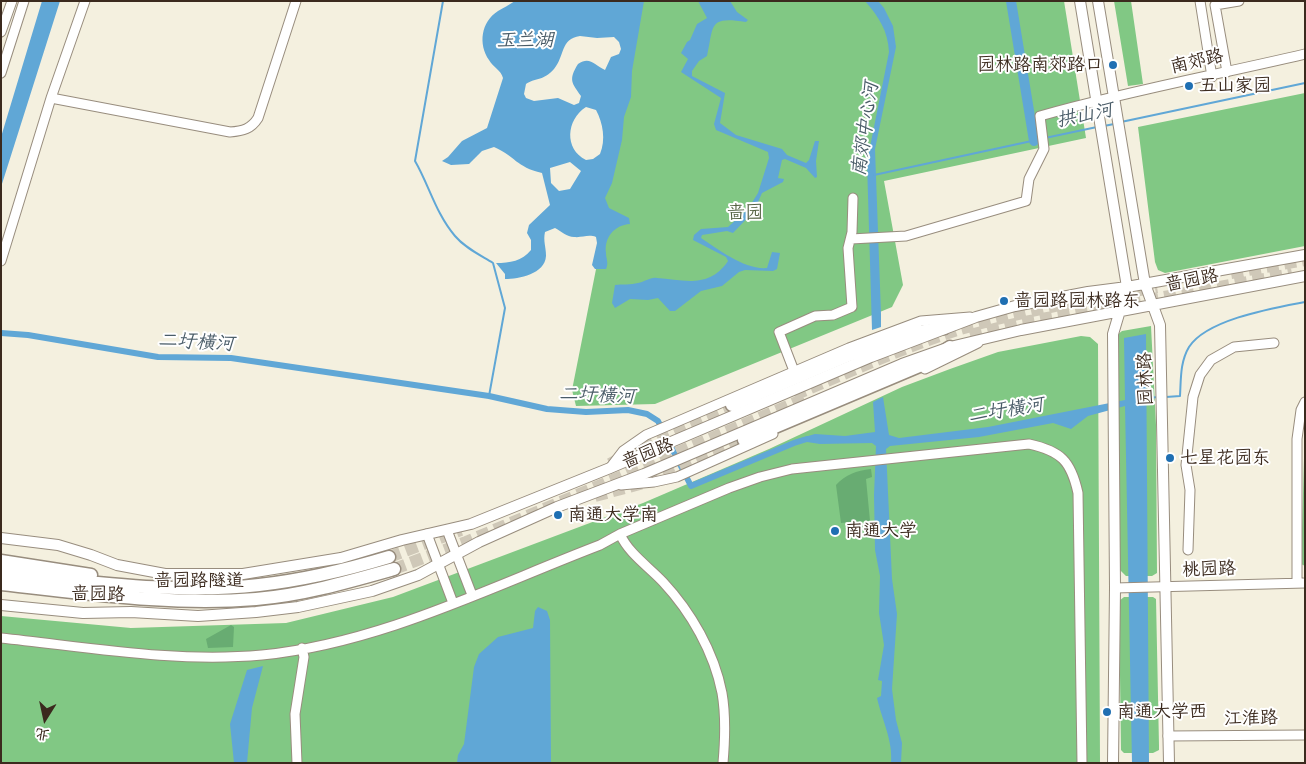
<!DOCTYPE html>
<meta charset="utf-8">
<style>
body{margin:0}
#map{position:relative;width:1306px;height:764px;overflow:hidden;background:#f4f0df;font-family:"Balsamiq Sans","LXGW WenKai TC",sans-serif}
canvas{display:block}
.frame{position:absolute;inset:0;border:2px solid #3b2a1e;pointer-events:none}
.north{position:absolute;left:20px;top:694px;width:50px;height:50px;-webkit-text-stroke:4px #fff;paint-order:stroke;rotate:190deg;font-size:14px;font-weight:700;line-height:20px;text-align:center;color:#3b2a1e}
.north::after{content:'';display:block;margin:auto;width:18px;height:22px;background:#3b2a1e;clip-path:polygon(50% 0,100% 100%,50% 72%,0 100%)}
</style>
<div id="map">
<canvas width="1306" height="764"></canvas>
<div class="frame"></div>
<div class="north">北</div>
</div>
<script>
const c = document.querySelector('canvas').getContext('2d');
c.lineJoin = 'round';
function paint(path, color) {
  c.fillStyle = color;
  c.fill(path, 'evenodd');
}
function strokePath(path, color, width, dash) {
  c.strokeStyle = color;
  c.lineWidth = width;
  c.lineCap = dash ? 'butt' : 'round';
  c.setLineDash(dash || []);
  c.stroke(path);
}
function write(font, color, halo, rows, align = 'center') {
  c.font = font + ' "Balsamiq Sans","LXGW WenKai TC",sans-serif';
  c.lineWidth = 4;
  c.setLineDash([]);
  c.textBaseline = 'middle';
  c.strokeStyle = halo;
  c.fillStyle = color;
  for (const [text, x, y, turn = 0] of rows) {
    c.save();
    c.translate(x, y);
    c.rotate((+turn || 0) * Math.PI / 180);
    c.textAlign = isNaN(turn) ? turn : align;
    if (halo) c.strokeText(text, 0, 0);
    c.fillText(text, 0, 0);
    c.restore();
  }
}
paint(new Path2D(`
 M 630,1 L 1064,1 L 1086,138 L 884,181 L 903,285 L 892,307 L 655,404 L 576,406 L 572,390 L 602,239 L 603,171 Z
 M 1114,1 L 1131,1 L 1143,84 L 1128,86 Z
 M 1305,93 L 1305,246 L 1165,273 L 1158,270 L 1155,262 L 1138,127 Z
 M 1151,326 L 1156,425 L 1157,573 L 1152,576 L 1126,576 L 1120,570 L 1117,335 L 1122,331 Z
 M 1081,336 L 1090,337 L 1098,344 L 1100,763 L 1,763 L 1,616 L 131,628 L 286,623 L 393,597 L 643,503 L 769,449 L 902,387 L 950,369 L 998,352 Z
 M 1305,423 L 1305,566 L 1301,564 Z
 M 1124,597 L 1153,597 L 1156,599 L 1159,746 L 1159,750 L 1153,753 L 1124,753 L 1121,750 L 1119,601 Z`), '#81c884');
paint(new Path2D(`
 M 871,469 L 872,477 L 866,479 L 870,521 L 841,523 L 836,485 C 846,474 856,471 871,469 Z
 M 231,625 L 234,627 L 233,647 L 208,648 L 206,639 Z`), '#68ac72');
paint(new Path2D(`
 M 42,1 L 60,1 L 1,187 L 1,137 Z
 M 515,1 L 644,1 L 632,71 L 631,97 L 624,117 L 622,140 L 612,183 L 605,198 L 609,208 L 629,218 L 630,224 C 614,225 604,238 606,253 C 606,259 609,263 606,269 L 595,269 L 592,265 L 597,243 L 596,237 C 588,234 582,238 574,237 C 567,237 561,231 555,228 L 545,232 C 543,241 546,247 546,256 C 545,274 519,279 505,279 L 505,274 L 496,263 C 510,263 522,261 531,250 L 531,240 L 527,233 L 529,225 L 550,205 L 542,173 C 516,167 515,156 494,147 L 482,151 L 469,164 L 451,165 L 442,161 L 448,157 L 462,141 L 487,128 L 503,78 C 501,70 493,67 489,60 C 478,44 481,22 498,11 C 503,8 509,5 515,1 ZM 580,36 L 597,38 L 614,37 L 619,42 L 621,49 L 619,54 L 611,57 L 605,70 C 594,65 590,56 578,64 C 568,80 572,83 581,96 L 579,103 L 574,105 L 558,98 L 534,101 L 526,98 L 524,94 L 526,84 C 534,78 544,81 554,69 C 565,56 560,39 580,36 ZM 586,107 L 596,110 C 603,123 606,140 600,154 L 593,159 L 586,160 C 564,149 566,120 586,107 ZM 570,162 L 581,171 L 570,189 L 559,191 L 551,183 L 550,168 Z
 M 698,1 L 730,1 L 737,12 L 748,20 L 746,22 C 708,16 714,25 707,56 L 699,61 L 692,71 L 692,76 L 725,93 L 720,123 L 736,135 L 782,149 L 787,155 L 806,163 L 809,160 L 815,141 L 819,141 L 816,161 L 817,177 L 815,178 L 806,168 L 785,159 L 782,160 L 778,178 L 784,179 L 783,182 L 762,193 L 754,211 L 733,233 L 727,231 L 702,235 L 701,238 C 719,250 745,270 767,268 L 772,252 L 780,253 L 777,269 L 773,271 L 745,270 L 739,272 L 722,286 L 701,291 L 675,311 L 670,311 L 658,298 L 648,300 L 630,299 L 615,308 L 612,303 L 615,285 C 622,284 631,285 638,283 C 645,282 650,277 657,278 C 684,280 709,289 728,261 L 726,257 L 693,240 L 694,235 L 701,229 L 728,227 L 748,209 L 758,193 L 769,158 L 768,152 L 716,130 L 714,124 L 721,98 L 681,72 L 688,59 L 681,53 L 687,42 L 690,40 L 697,24 L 707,18 Z
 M 865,1 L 878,1 L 884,8 L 893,26 L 896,47 L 875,149 L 881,314 L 881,327 L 872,330 L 867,162 L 889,52 C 888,31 879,17 865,1 Z
 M 1146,334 L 1149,763 L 1132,763 L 1125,406 L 1088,416 L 1071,429 L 1053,423 L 979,437 L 890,446 L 886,449 L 892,579 L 897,614 L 892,689 L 896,720 L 902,743 L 901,763 L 891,763 C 893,740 882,720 877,698 L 881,696 L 882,681 L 878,680 L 884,645 L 879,613 L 880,576 L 875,550 L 874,495 L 876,446 L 872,443 L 820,444 L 794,440 L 815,434 L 845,436 L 875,432 L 873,402 L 883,397 L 889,435 L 899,438 L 988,427 L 1125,400 L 1124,338 Z
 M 538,607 L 547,611 L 550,620 L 551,763 L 457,763 L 458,755 L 464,744 L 474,667 L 479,654 L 498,637 L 533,628 L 535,611 Z
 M 263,666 L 252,708 L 247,763 L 234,763 L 230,724 L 247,670 Z`), '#60a7d6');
strokePath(new Path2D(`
 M 443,1 L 415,161 C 429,185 436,214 455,236 C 465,248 480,255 493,263 L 505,308 L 489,396
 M 1121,122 L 1305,83
 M 1104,126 L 1114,124
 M 1045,138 L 1097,127
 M 874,175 L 1041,139
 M 1166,397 L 1180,396 C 1181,379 1180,362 1189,347 C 1207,319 1274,308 1305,302
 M 1146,398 L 1159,397`), '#60a7d6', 2);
strokePath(new Path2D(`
 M 1,333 L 28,335 L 158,357 L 231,358 L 489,396 L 547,409 L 586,412 L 628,410 L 647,414 L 658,421 L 691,486 L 794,443 L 807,439`), '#60a7d6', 6);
strokePath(new Path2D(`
 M 1011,1 L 1034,141`), '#60a7d6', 10);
strokePath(new Path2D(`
 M 1231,273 L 1305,260
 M 970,335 L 1019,323 L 1292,274
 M 794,395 C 849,372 904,347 960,329 C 1025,310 1091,299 1157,287
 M 610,464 L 658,437 L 732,405
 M 595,496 L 647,482 L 744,440
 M 389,557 L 461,530
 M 394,569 L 466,542 L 809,397`), '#cfc8b8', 12, [12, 6]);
const minor = new Path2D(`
 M 1200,1 L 1212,77
 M 1,32 L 12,1
 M 1227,72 L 1215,5 L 1239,1
 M 1,73 L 24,1
 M 51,98 L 230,132 C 243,131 251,129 258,118 L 296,1
 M 851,239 L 906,236 L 1026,201 L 1029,179 L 1044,149 L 1040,116 C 1127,91 1216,75 1305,54
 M 1,261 L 51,98 L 85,1
 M 925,369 L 978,343
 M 794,371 L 779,332 L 815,316 L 833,315 L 852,307 L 848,248 L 852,232 L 853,198
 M 610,468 L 623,451 L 646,435 L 849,348 L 921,321 L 970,317
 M 621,485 L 654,482 L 677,477 L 773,434
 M 447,530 L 472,595
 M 427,534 L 453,603
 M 620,534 C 629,554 648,566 663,582 C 691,612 714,652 722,693 C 726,716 725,740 723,763
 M 1188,550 L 1190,490 L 1186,465 L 1193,397 L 1200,375 L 1211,360 L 1234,347 L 1274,343
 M 1297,583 L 1297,439 L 1301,410 L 1305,402
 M 1115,588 L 1305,583
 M 1,638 C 87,647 175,663 262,655 C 381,643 490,587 600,545 L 620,534 L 729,488 L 760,477 L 792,469 L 1029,444 C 1061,451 1071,461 1078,493 L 1082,763
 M 1168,736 L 1305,735
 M 297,763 L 295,714 L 304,657 L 302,648`);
const major = new Path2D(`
 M 1080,1 L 1127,287 L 1113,334 L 1115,588 L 1113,763
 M 1098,1 L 1145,284 L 1160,325 L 1169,763
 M 1,538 L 58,545 L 91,555 L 117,565 L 165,574 L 243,574 L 341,558 L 402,540 L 471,524 L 610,468 L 871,357 L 976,317 L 1015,306 L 1088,292 L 1127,287 L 1305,255
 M 1,605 L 83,613 L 131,612 L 198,616 L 256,612 L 298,607 L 372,591 L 418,575 L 479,542 L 557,507 L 644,474 L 902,364 L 950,347 L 1021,330 L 1305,276`);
const highway = new Path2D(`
 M 732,405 L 849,355 L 906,334 L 944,328
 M 744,440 L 924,364 L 950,347
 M 1,561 L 91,575
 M 1,573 C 86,581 174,595 259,585 C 304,580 346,570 389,557
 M 1,584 C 86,593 171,606 256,599 C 303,595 348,582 394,569`);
strokePath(minor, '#988d7e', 11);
strokePath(major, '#988d7e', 12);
strokePath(highway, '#988d7e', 15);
strokePath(minor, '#fff', 9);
strokePath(major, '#fff', 10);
strokePath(highway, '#fff', 12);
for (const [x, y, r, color] of [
 [1113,65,5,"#1f6fb2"],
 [1189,86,5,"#1f6fb2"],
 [1004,301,5,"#1f6fb2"],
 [1170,458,5,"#1f6fb2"],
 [558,515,5,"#1f6fb2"],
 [835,531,5,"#1f6fb2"],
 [1107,712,5,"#1f6fb2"]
]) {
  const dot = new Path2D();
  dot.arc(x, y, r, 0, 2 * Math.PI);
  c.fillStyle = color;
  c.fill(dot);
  strokePath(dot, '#fff', 2);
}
write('18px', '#3b2a1e', '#fff', [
 ["南郊路",1197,62,-13],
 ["啬园路",1192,281,-11],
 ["园林路",1146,379,-92],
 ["啬园路",648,454,-21],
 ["桃园路",1209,570,-2],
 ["啬园路隧道",199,581],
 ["啬园路",98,595,1],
 ["江淮路",1251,719,-1]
]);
write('18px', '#3b2a1e', '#fff', [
 ["园林路南郊路口",1103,65,"right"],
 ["五山家园",1199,86],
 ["啬园路园林路东",1014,301],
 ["七星花园东",1180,458],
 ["南通大学南",568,515],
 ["南通大学",845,531],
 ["南通大学西",1117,712]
], 'left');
write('18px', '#546142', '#fff', [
 ["啬园",745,213]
]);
write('italic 19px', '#4a5c68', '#fff', [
 ["玉兰湖",525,41],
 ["拱山河",1085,116,-12],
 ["南郊中心河",866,129,-82],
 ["二圩横河",196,343,3],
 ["二圩横河",597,396,2],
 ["二圩横河",1006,411,-9]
]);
</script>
